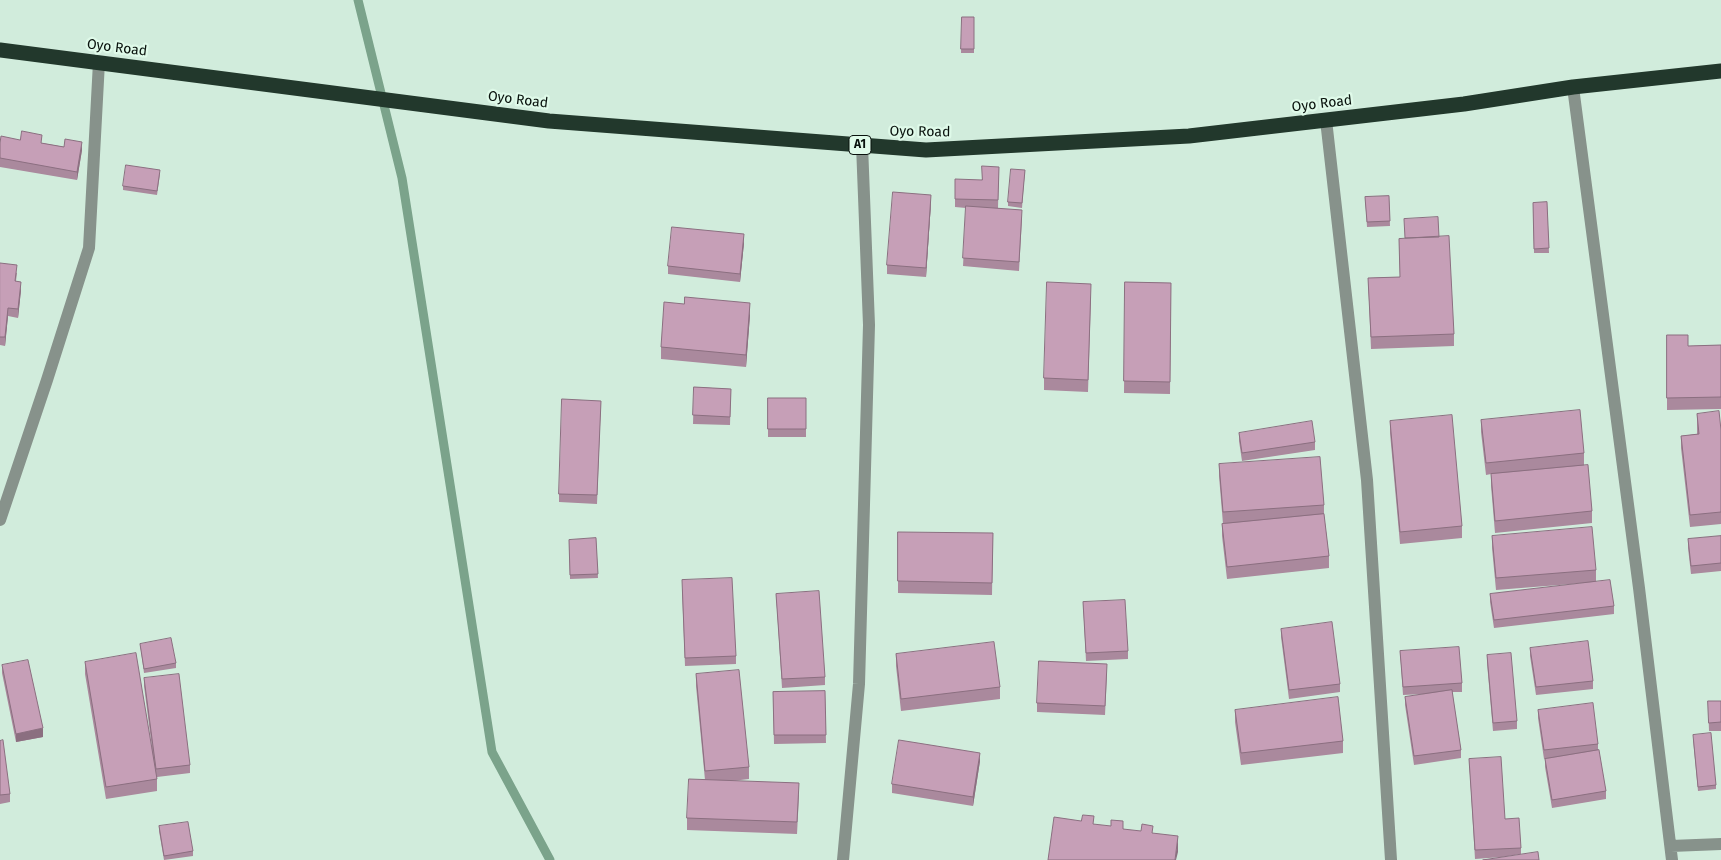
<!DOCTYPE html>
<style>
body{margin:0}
canvas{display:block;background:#d1ecdc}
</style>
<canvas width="1721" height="860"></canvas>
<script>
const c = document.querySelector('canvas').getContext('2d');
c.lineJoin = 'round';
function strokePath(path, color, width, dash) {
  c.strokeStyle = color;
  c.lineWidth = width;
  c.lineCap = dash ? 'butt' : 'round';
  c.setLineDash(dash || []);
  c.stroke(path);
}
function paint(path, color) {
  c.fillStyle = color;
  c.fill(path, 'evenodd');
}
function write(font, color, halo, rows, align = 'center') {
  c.font = font + ' "Fira Sans",sans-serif';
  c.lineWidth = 4.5;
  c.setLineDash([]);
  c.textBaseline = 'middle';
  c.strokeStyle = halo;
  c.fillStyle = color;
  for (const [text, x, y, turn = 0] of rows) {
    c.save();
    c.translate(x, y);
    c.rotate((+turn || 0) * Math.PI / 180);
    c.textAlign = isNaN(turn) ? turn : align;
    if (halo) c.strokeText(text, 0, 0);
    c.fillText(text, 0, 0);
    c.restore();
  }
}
strokePath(new Path2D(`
 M 358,0 L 402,178 L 492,752 L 550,860`), '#7ba38b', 9);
strokePath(new Path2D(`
 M 1573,87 L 1639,588 L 1672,860
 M 1326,120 L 1367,480 L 1391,860
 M 0,520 L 47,380 L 89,248 L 99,62
 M 1671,846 L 1721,844
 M 843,860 L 859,684 L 869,325 L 862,145`), '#87928b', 12);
strokePath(new Path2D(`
 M 0,50 L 549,121 L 926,150 L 1189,136 L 1464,104 L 1573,87 L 1721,71`), '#22382c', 15);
paint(new Path2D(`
 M 962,17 L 974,17 L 974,53 L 961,53 Z
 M 0,143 L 42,143 L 82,150 L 77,180 L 0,167 Z
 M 999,167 L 998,208 L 1022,218 L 1019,271 L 963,266 L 966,208 L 955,207 L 955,199 Z
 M 1025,170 L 1022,208 L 1008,206 L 1008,202 Z
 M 160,174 L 157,195 L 123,190 L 123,186 Z
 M 1389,196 L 1390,226 L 1367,227 L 1365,197 Z
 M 1547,202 L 1549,253 L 1534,253 L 1533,203 Z
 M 931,203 L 926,277 L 887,274 L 887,265 Z
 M 1439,237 L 1454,334 L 1454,346 L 1371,349 L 1368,278 L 1400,277 L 1399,239 Z
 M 744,243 L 740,282 L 668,274 L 668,266 Z
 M 0,263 L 17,273 L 16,281 L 21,290 L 18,318 L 8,316 L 5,346 L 0,345 Z
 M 1125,282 L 1171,283 L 1170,394 L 1124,393 Z
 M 1091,296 L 1088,392 L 1044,390 L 1044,378 Z
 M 684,304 L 750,315 L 746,367 L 661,359 L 661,347 Z
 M 1667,335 L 1688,346 L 1721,345 L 1721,409 L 1667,410 Z
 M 694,387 L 731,389 L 730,425 L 693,424 Z
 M 768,398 L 806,398 L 806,437 L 768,437 Z
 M 601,401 L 597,504 L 559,502 L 559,494 Z
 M 1697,414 L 1721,430 L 1721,524 L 1690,527 L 1681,448 L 1681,436 L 1697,434 Z
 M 1481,420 L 1584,453 L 1584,465 L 1592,511 L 1592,523 L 1495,533 L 1491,486 L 1491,474 L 1486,475 L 1481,432 Z
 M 1390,421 L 1462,526 L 1462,538 L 1400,544 L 1390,433 Z
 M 1239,433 L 1315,442 L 1315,450 L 1242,461 L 1239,441 Z
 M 1219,464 L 1324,505 L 1324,515 L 1329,556 L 1329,568 L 1227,579 L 1222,536 L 1222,524 L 1234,523 L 1223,524 L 1219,476 Z
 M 993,533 L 992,595 L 898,593 L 898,581 Z
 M 1492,536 L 1596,570 L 1596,581 L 1614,606 L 1614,614 L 1494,628 L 1490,602 L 1490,594 L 1584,583 L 1496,590 L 1492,548 Z
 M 1721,536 L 1721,571 L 1691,574 L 1688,548 L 1688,539 Z
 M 596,538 L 598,578 L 570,579 L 569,540 Z
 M 682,589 L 736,656 L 736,664 L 685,666 Z
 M 776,594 L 825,677 L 825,685 L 782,688 Z
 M 1083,602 L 1128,651 L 1128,659 L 1086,661 Z
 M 1281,629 L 1340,684 L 1340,692 L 1289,699 L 1281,637 Z
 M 140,644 L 176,663 L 176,668 L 144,673 Z
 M 1530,648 L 1593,681 L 1593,689 L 1536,695 L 1530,656 Z
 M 1400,651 L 1462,683 L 1462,692 L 1452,692 L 1461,750 L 1461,758 L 1414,765 L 1405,705 L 1405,697 L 1424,694 L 1403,695 Z
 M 896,654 L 1000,687 L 1000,699 L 901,711 L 896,666 Z
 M 1487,655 L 1517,721 L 1517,729 L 1493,731 L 1487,663 Z
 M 85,662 L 152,748 L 144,686 L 144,678 L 190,765 L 190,773 L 157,777 L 157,791 L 106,799 L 85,674 Z
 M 2,665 L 43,737 L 16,742 L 2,673 Z
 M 1107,673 L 1105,715 L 1037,712 L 1037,703 Z
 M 696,674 L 749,767 L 749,779 L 732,781 L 799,795 L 797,834 L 687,830 L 687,818 L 705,780 L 696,686 Z
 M 825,691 L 826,743 L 774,744 L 773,692 Z
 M 1708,701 L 1721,701 L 1721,731 L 1709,731 Z
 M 1235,710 L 1343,741 L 1343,753 L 1241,765 L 1235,722 Z
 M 1538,710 L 1598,744 L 1598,750 L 1606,791 L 1606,799 L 1552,808 L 1545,767 L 1545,759 L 1559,757 L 1544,759 L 1538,718 Z
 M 1693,739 L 1716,785 L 1716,789 L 1698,791 Z
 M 0,741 L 10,794 L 10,802 L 0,804 Z
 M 1469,759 L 1505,819 L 1521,848 L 1521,854 L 1502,857 L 1475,859 Z
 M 980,761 L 973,806 L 892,793 L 892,784 Z
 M 159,826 L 193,851 L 193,856 L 164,860 L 159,831 Z`), '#aa899d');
paint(new Path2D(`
 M 82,142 L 82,150 L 77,180 L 77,172 Z
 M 931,195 L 931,203 L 926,277 L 926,268 Z
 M 744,234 L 744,243 L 740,282 L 740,274 Z
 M 21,282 L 21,290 L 18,318 L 18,309 Z
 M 750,303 L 750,315 L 746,367 L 746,355 Z
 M 8,308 L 8,316 L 5,346 L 5,337 Z
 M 43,728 L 43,737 L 16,742 L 16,734 Z
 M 980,753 L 980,761 L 973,806 L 973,797 Z
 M 1178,836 L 1178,852 L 1176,860 L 1175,860 Z`), '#8b6f80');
const building = new Path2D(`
 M 962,17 L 974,17 L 974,49 L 961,49 Z
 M 22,131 L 42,135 L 41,143 L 64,147 L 65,139 L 82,142 L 77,172 L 0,158 L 0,143 L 1,136 L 20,140 Z
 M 126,165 L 160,170 L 157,191 L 123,186 Z
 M 982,166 L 999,167 L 998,200 L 955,199 L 955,179 L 982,180 Z
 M 1011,169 L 1025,170 L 1022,203 L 1008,202 Z
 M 893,192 L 931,195 L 926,268 L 887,265 Z
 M 1389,196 L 1390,221 L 1367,222 L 1365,197 Z
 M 1547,202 L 1549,248 L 1534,249 L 1533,203 Z
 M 966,206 L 1022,210 L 1019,262 L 963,258 Z
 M 1438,217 L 1439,237 L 1405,238 L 1404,219 Z
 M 672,227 L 744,234 L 740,274 L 668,266 Z
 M 1449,236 L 1454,334 L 1371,337 L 1368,278 L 1400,277 L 1399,239 Z
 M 0,263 L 17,265 L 15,281 L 21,282 L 18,309 L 8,308 L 5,337 L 0,337 Z
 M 1047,282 L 1091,284 L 1088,380 L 1044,378 Z
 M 1125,282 L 1171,283 L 1170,382 L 1124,381 Z
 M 685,297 L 750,303 L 746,355 L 661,347 L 664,302 L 684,304 Z
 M 1667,335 L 1688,335 L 1688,346 L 1721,345 L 1721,397 L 1667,398 Z
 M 694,387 L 731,389 L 730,417 L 693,415 Z
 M 768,398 L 806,398 L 806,429 L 768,429 Z
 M 562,399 L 601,401 L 597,495 L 559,494 Z
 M 1580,410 L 1584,453 L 1486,463 L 1481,420 Z
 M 1719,411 L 1721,430 L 1721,512 L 1690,515 L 1681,436 L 1699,434 L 1697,414 Z
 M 1452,415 L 1462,526 L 1400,532 L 1390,421 Z
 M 1312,421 L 1315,442 L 1242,453 L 1239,433 Z
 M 1320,457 L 1324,505 L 1223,512 L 1219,464 Z
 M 1588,465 L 1592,511 L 1495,521 L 1491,474 Z
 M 1324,514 L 1329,556 L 1227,567 L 1222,524 Z
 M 1592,527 L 1596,570 L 1496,578 L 1492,536 Z
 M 898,532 L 993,533 L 992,583 L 898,581 Z
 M 1721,536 L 1721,563 L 1691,566 L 1688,539 Z
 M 596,538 L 598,574 L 570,575 L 569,540 Z
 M 732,578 L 736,656 L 685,658 L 682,580 Z
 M 1610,580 L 1614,606 L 1494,620 L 1490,594 Z
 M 819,591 L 825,677 L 782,679 L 776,594 Z
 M 1125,600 L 1128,651 L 1086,653 L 1083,602 Z
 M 1332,622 L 1340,684 L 1289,690 L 1281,629 Z
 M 171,638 L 176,663 L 144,669 L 140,644 Z
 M 1588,641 L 1593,681 L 1536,687 L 1530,648 Z
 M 994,642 L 1000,687 L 901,699 L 896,654 Z
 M 1459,647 L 1462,683 L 1403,687 L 1400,651 Z
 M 136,653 L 157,779 L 106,787 L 85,662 Z
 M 1511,653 L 1517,721 L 1493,723 L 1487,655 Z
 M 28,660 L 43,728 L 16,734 L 2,665 Z
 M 1039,661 L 1107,664 L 1105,706 L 1037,703 Z
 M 739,670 L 749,767 L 705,771 L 696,674 Z
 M 179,674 L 190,765 L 156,769 L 144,678 Z
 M 1452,690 L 1461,750 L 1414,756 L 1405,697 Z
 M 825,691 L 826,735 L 774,735 L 773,692 Z
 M 1338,697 L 1343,741 L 1241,753 L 1235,710 Z
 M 1708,701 L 1721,701 L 1721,722 L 1709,723 Z
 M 1593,703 L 1598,744 L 1544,750 L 1538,710 Z
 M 1711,733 L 1716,785 L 1698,787 L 1693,735 Z
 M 3,740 L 10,794 L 0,795 L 0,741 Z
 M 899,740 L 980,753 L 973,797 L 892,784 Z
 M 1599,750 L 1606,791 L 1552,800 L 1545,759 Z
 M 1501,757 L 1505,819 L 1519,818 L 1521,848 L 1475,850 L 1469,759 Z
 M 689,779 L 799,783 L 797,822 L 687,818 Z
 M 1083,815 L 1094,816 L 1093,824 L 1111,826 L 1111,820 L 1123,821 L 1123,829 L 1141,831 L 1142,824 L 1153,826 L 1152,833 L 1178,836 L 1175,860 L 1048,860 L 1054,817 L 1081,821 Z
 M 188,822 L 193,851 L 164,856 L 159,826 Z
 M 1538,852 L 1539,860 L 1483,860 Z`);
paint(building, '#c69fb7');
strokePath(building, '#8b6f80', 1);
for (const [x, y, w] of [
 [860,145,22]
]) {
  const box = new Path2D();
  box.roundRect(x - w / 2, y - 9.5, w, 19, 4);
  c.fillStyle = '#dffae9';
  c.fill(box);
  strokePath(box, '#09120d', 1);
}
write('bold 12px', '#09120d', null, [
 ["A1",860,145]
]);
write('14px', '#09120d', '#dffae9', [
 ["Oyo Road",117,48,7],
 ["Oyo Road",518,100,7],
 ["Oyo Road",1322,104,-7],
 ["Oyo Road",920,132,1]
]);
</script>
